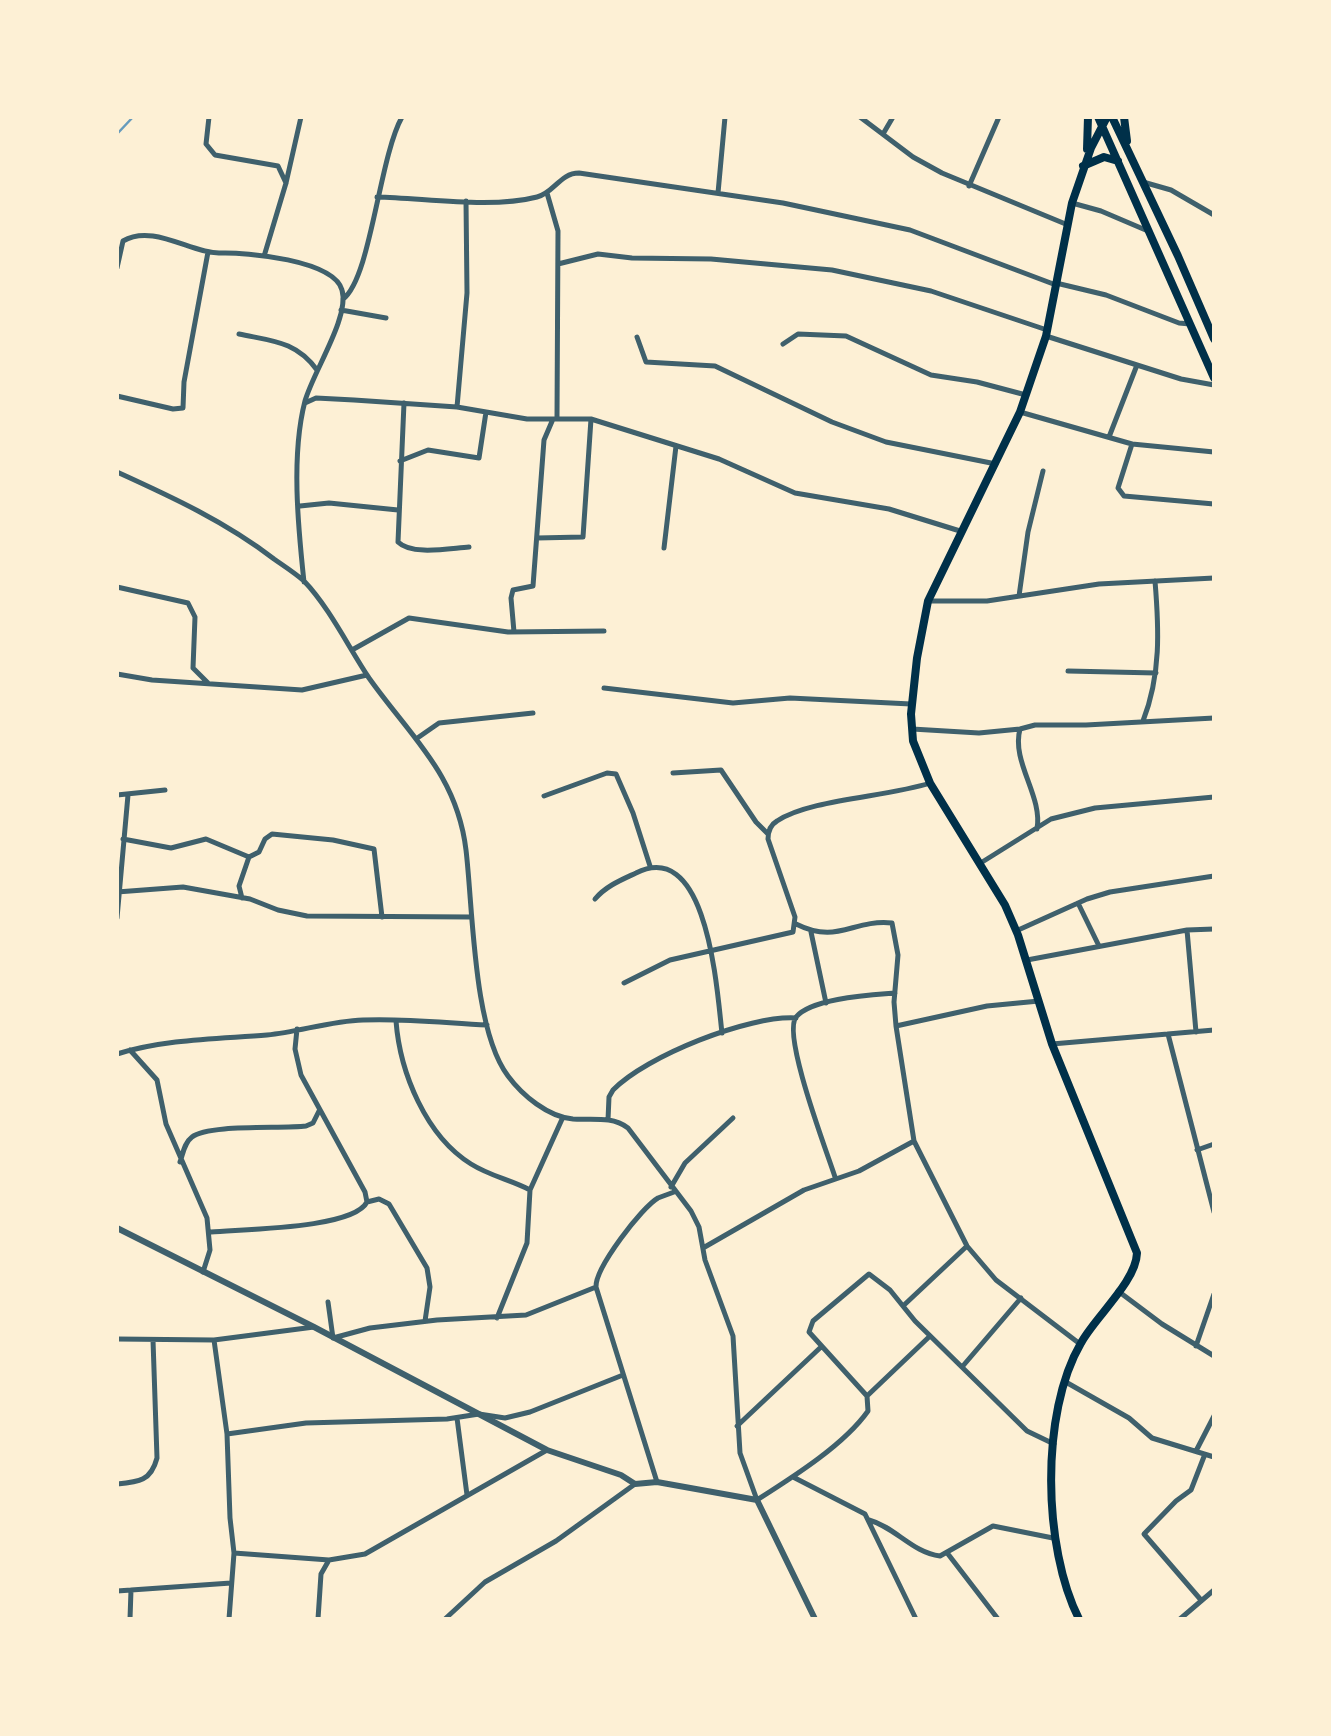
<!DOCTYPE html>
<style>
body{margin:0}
#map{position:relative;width:1331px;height:1736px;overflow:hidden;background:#fdf0d5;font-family:"Fira Sans Condensed",sans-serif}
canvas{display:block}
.frame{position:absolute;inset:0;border:119px solid #fdf0d5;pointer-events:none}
</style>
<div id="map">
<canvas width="1331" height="1736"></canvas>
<div class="frame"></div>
</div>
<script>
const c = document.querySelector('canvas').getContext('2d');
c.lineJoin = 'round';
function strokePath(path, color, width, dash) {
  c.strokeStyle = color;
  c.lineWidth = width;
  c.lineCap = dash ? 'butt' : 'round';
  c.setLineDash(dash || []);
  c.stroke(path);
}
strokePath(new Path2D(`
 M 117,134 L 133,117`), '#669bbc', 2.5);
strokePath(new Path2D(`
 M 209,117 L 206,144 L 215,155 L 278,166 L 286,183
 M 860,117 L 913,157 L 942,173 L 1068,225
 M 883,134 L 893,117
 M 1143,182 L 1171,190 L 1214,215
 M 969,186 L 999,117
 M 547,193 L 558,231 L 557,417
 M 718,193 L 725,117
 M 377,197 C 425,198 491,209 537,197 C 554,193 560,173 579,173 L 783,203 L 910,230 L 1056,285
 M 1072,203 L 1101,211 L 1148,231
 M 265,253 L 286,183 L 301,117
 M 558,264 L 598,254 L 632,258 L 711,259 L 832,270 L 931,291 L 1047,330
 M 117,268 L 123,241 C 153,223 192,254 220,253 C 246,252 334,260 342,290 C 350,317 313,372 305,401 C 291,455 298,526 304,582
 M 1056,283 L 1106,295 L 1179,323 L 1190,324
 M 343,299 C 371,278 379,158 402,117
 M 341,310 L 386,318
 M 239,334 C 272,341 296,341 317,370
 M 1046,336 L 1181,379 L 1214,385
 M 637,337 L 646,362 L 715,366 L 832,422 L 886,442 L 996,464
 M 783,344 L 798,334 L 846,336 L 931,375 L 977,382 L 1026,395
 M 117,396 L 173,409 L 183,408 L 184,382 L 208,252
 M 305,403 L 316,398 L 354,400 L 457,407 L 527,419 L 591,419 L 719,459 L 795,493 L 889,509 L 960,531
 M 404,403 L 398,542 C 412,556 451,548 469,547
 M 457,407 L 467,293 L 466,201
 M 1020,412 L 1132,444 L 1214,452
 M 1109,437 L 1137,365
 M 1132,444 L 1118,488 L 1124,496 L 1214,504
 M 400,461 L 428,450 L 479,458 L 486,412
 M 117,472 C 172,497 226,522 274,559 C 284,566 295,573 304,581 C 329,607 349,648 369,678 C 410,736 457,774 466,850 C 473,908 473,1030 508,1076 C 522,1095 548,1117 573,1119 C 593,1120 612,1116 628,1128 L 691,1211 L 699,1227 L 705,1260 L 733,1336 L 740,1453 L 757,1500 C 793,1477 844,1445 868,1411 L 867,1396 L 809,1332 L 813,1321 L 869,1274 L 890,1290 L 915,1321 L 1027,1431 L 1054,1444
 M 300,506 L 329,503 L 398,510
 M 537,538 L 583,537 L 591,419
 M 664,548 L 676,446
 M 117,587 L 188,603 L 195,617 L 193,668 L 208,683
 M 1019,596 L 1028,532 L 1043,471
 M 928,601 L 987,601 L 1099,584 L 1214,578
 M 514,632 L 511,598 L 513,590 L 533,586 L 544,440 L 553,419
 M 352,650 L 409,618 L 508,632 L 604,631
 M 1068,671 L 1156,673
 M 117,674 L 152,680 L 302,690 L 367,675
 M 604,688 L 733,703 L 790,698 L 911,704
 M 1143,721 C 1161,675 1159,629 1155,581
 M 912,729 L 979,733 L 1020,729 L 1035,725 L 1086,725 L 1214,718
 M 1020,729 C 1011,762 1043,796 1037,829
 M 416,739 L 439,723 L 533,713
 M 673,773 L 721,770 L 756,822 L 768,834
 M 117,795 L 165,790
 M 544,796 L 607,773 L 616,774 L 633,813 L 650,866
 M 123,839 L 171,848 L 206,839 L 249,857 L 259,852 L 265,839 L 272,834 L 333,840 L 374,849 L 382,917
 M 979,864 L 1051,819 L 1095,808 L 1214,797
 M 117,892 L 183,887 L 250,899 L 278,910 L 307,916 L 471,917
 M 242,898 L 239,886 L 249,857
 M 595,899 C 606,886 621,880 636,873 C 708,837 717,991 722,1033
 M 1078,903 L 1099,946
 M 117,918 L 128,795
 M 796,924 C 838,945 852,919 892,923 L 898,955 L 894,1002 L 896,1026 L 914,1141 L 967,1246 L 996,1280 L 1080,1344
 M 1187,930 L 1196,1032
 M 1016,931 L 1087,899 L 1110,892 L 1214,876
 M 811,932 L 826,1003
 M 1027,960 L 1187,930 L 1214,929
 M 624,983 L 670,960 L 793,932 L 795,917 L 768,839 C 768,832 770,825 777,821 C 810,799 888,797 930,783
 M 396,1021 C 400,1073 426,1136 471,1164 C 490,1176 511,1180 530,1190 L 563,1117
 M 896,1026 L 987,1006 L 1039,1001
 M 297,1029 L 295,1049 L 301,1075 L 365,1192 L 367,1202
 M 1168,1034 L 1214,1212
 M 1052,1044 L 1214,1030
 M 130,1050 L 157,1080 L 166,1124 L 207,1218 L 210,1250 L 203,1272
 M 117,1054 C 166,1039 217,1039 267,1035 C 299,1032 330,1021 363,1020 C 403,1018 446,1023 487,1025
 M 608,1120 L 609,1097 L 613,1090 C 646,1056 749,1015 796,1018
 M 1197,1150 L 1214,1144
 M 180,1162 C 183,1154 184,1143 192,1137 C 208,1124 281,1129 306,1126 L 313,1123 L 319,1111
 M 835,1177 C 827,1152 782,1035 796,1017 C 812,998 871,995 895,993
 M 671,1187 L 685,1163 L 733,1118
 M 211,1232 C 242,1229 353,1229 367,1202 L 379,1199 L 389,1204 L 427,1268 L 430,1287 L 425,1321
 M 703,1248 L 804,1190 L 859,1171 L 914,1141
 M 596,1287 L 657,1482
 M 1118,1291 L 1162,1324 L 1214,1356
 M 328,1302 L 333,1338 L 370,1328 L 437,1320 L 526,1315 L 596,1287 C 595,1268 642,1207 658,1198 C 663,1196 669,1194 674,1192
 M 903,1306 L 967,1246
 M 497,1318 L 527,1243 L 530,1190
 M 117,1339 L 214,1340 L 314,1327
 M 214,1340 L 227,1434 L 230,1518 L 234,1553 L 229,1619
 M 1196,1346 L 1214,1294
 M 962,1367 L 1021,1298
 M 1064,1381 L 1129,1418 L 1152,1438 L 1214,1457
 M 867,1396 L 930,1336
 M 457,1418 L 467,1495
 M 737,1426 L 821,1347
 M 227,1434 L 306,1423 L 447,1419 L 479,1414 L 505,1418 L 530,1412 L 623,1375
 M 1196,1451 L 1214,1416
 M 793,1477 L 865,1514 L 916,1619
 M 117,1484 C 139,1482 151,1481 157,1458 L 153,1340
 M 869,1520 C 895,1527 913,1553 940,1556 L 993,1526 L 1053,1538
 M 234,1553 L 329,1560 L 365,1554 L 547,1450
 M 948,1554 L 998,1619
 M 117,1591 L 231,1583
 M 1201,1600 L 1144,1534 L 1176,1501 L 1191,1490 L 1205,1454
 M 130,1619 L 131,1590
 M 318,1619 L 321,1574 L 329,1560
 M 445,1619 L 485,1582 L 556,1541 L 635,1484
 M 1180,1619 L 1214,1590`), '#3f606c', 5);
strokePath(new Path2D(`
 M 117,1228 L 314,1327 L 547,1450 L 621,1475 L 635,1484 L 657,1482 L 757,1500 L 815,1619`), '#3f606c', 6);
strokePath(new Path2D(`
 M 1098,117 L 1214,378
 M 1112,117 L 1178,256 L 1214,339
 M 1124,117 L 1127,141
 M 1087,149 L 1088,117
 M 1083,166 L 1104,157 L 1118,161
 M 1079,1619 C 1043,1548 1040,1413 1081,1343 C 1095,1317 1136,1282 1137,1253 L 1052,1044 L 1018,935 L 1005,905 L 930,783 L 913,741 L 911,714 L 917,658 L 928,601 L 1020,412 L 1046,336 L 1072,203 L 1091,148 L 1107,117`), '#003049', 8);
</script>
